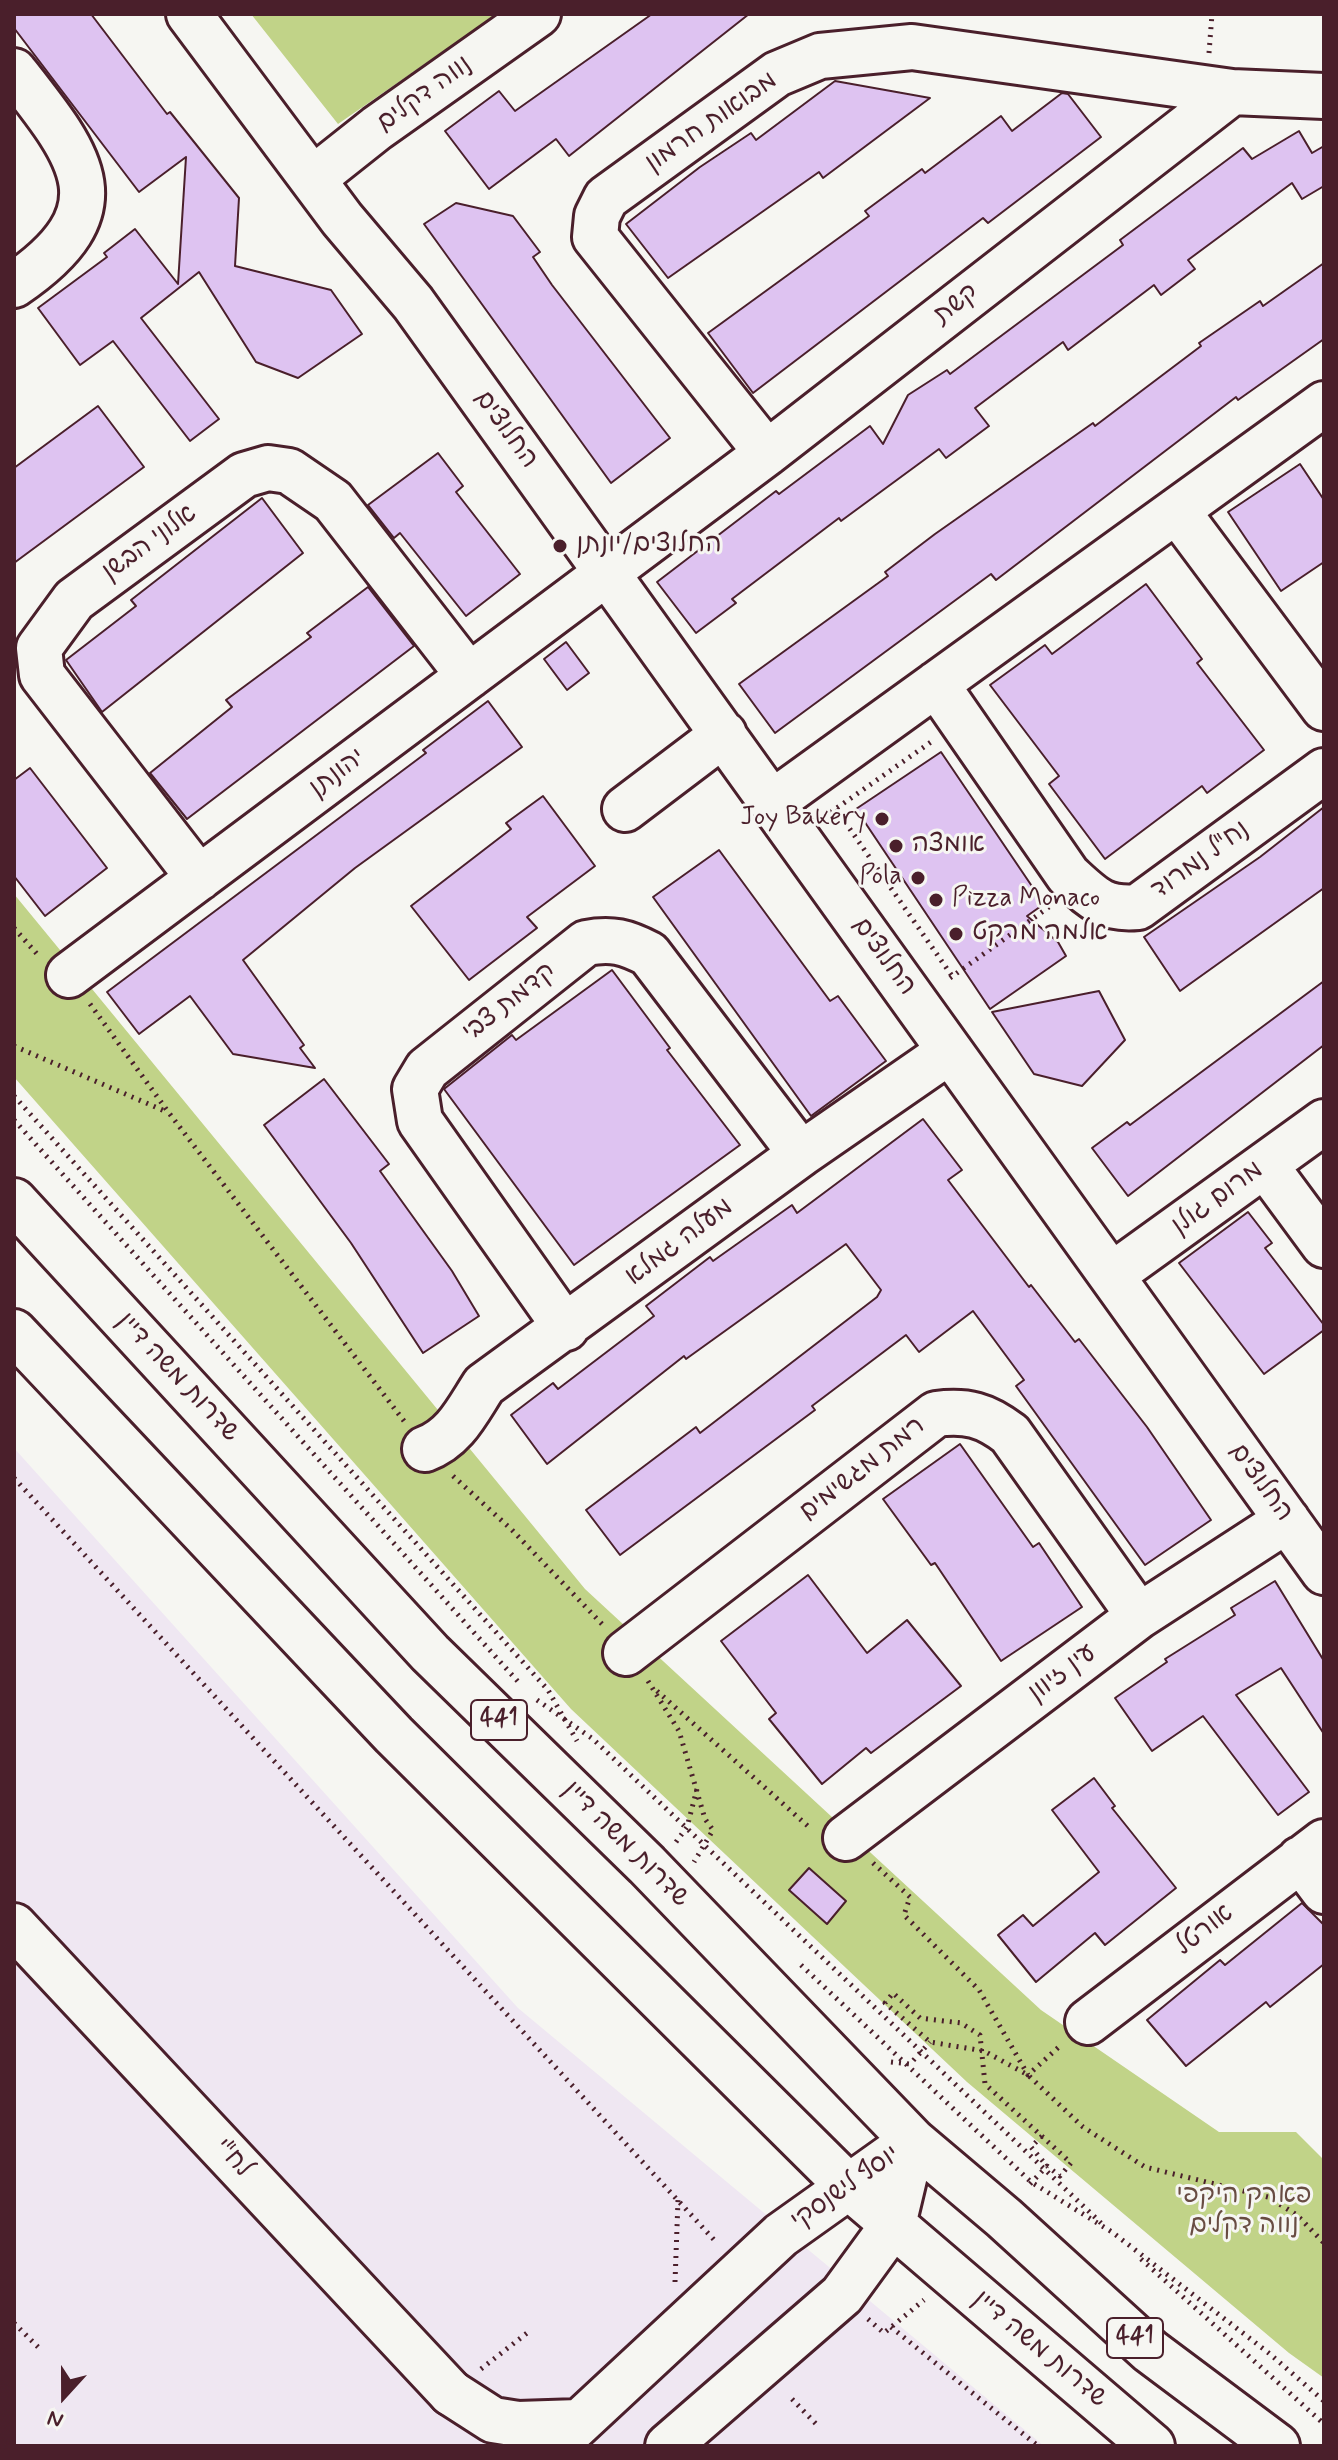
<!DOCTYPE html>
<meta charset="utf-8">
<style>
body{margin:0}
#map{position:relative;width:1338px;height:2460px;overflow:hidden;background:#f6f6f2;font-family:Mynerve,sans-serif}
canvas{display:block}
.frame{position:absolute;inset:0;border:16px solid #4a1f2b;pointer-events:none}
.north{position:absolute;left:24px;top:2356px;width:80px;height:80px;-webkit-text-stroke:6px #f6f6f2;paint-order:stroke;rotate:201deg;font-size:22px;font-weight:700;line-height:32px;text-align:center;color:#4a1f2b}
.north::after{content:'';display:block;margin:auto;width:28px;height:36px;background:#4a1f2b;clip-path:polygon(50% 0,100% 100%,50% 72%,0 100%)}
</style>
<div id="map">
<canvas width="1338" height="2460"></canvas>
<div class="frame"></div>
<div class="north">N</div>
</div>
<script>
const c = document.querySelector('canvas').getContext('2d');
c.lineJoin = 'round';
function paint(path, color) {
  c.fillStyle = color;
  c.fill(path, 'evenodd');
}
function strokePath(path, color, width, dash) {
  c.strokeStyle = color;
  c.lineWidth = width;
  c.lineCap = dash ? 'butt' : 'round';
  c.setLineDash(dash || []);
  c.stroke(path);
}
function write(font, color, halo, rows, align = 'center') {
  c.font = font + ' Mynerve,"Playpen Sans Hebrew",sans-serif';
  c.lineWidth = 6;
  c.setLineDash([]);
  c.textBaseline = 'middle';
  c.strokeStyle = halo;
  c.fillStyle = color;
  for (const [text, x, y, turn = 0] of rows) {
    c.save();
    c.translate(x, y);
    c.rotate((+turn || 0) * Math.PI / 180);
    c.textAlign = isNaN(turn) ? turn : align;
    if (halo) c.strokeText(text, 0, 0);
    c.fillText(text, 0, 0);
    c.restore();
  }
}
paint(new Path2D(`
 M 14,1448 L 518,2008 L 1044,2446 L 14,2446 Z`), '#efe7f2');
paint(new Path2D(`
 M 251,14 L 497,14 L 338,124 Z
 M 14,894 L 585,1589 L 1041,2010 L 1219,2132 L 1296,2132 L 1324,2160 L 1324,2378 L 1289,2353 L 967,2082 L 571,1709 L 14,1077 Z`), '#c1d388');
const building = new Path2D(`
 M 14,14 L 91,14 L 167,114 L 170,112 L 239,198 L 235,266 L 331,290 L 362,334 L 298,378 L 256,362 L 199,272 L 141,318 L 219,419 L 190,441 L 113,341 L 80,365 L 38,308 L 107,257 L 104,253 L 135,229 L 178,284 L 186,157 L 139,192 L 14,28 Z
 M 652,14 L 749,14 L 569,156 L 556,139 L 489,189 L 445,131 L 499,91 L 515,111 Z
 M 835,81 L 930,98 L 823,178 L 819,172 L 668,278 L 626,224 L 700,167 L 751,133 L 756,140 Z
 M 1062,93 L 1068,94 L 1101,137 L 988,223 L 983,218 L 753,393 L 708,333 L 869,216 L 865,211 L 922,169 L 925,173 L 1001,116 L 1012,131 Z
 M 1299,131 L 1312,153 L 1324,146 L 1324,186 L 1302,199 L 1292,183 L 1188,260 L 1195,269 L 1161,295 L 1154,285 L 1068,350 L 1063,342 L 975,408 L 989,426 L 946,458 L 939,449 L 841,521 L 839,518 L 732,599 L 736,603 L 696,633 L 657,582 L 776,491 L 779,494 L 870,426 L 883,444 L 908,395 L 947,370 L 950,374 L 1123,245 L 1120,240 L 1243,148 L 1252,159 Z
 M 456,203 L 513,216 L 540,252 L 533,257 L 552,285 L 670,438 L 611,483 L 424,224 Z
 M 1324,263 L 1324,339 L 1238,400 L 1236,397 L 996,580 L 991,574 L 775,733 L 739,684 L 888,576 L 885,572 L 935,534 L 1093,423 L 1095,426 L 1201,346 L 1199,343 L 1260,301 L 1263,306 Z
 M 98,406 L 144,467 L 14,563 L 14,468 Z
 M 438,453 L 463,486 L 456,492 L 520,574 L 466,616 L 400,533 L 394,538 L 368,505 Z
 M 1300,464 L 1324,500 L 1324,562 L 1281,591 L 1228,512 Z
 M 262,498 L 303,553 L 102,712 L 66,660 L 136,606 L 131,600 Z
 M 1146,584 L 1202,659 L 1197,663 L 1264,750 L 1207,793 L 1202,786 L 1105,859 L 1049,784 L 1059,776 L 990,685 L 1045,645 L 1052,654 Z
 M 368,587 L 414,646 L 187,819 L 150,773 L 232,707 L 226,700 L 311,637 L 307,633 Z
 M 566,642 L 589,673 L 567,690 L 544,659 Z
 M 488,701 L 522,747 L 355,868 L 243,960 L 304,1045 L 300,1048 L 315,1068 L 233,1054 L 190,996 L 139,1034 L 107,992 L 426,753 L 423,750 Z
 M 941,752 L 1044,904 L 1027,916 L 1058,942 L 1066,956 L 990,1009 L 856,809 Z
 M 30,768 L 107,868 L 45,916 L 14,876 L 14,780 Z
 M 543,796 L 595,866 L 527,917 L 537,928 L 469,980 L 411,906 L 511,829 L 506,823 Z
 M 1324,807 L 1324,888 L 1180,991 L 1144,937 L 1260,857 Z
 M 719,850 L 830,1001 L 838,996 L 886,1061 L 811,1116 L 653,897 Z
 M 612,970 L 670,1048 L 667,1050 L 740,1145 L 574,1265 L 444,1089 L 512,1035 L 516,1040 Z
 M 1324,981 L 1324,1045 L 1128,1196 L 1092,1148 L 1127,1122 L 1130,1125 Z
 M 1099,991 L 1125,1040 L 1082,1086 L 1034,1074 L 992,1012 Z
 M 324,1079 L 389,1164 L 380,1171 L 452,1271 L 479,1316 L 423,1353 L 351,1243 L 264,1125 Z
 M 923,1119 L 962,1170 L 948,1180 L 1029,1287 L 1031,1285 L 1075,1342 L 1079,1339 L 1147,1427 L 1211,1520 L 1145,1565 L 1016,1386 L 1024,1380 L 973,1311 L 919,1352 L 906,1335 L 812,1406 L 815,1410 L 620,1555 L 586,1510 L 696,1427 L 700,1433 L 877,1297 L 881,1290 L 846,1244 L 686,1359 L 684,1356 L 547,1464 L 511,1415 L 553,1383 L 558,1389 L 654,1316 L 646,1306 L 710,1257 L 713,1261 L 792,1205 L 797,1213 Z
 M 1248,1212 L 1272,1243 L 1265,1248 L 1324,1325 L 1324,1330 L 1264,1374 L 1179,1263 Z
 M 960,1444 L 1033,1547 L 1039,1543 L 1082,1607 L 1001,1661 L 935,1563 L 931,1565 L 883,1499 Z
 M 808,1575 L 867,1653 L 907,1620 L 961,1686 L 871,1753 L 866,1748 L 822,1784 L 769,1719 L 776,1713 L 721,1641 Z
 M 1275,1581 L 1324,1661 L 1324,1734 L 1281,1668 L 1236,1695 L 1309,1792 L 1278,1815 L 1203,1716 L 1152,1751 L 1115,1698 L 1167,1662 L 1165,1659 L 1235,1615 L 1231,1608 Z
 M 1094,1778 L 1115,1806 L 1112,1808 L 1176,1888 L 1105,1945 L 1095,1933 L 1036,1982 L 998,1935 L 1023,1915 L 1033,1926 L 1099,1872 L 1052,1810 Z
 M 809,1868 L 846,1901 L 827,1924 L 789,1890 Z
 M 1302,1903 L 1324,1925 L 1324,1964 L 1270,2007 L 1266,2002 L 1186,2066 L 1147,2020 L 1220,1960 L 1225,1965 Z`);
paint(building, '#dec3f1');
strokePath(building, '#4a1f2b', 2);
const minor = new Path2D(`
 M 189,14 L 342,219 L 413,303 L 1324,1572
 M 14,71 C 81,156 126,209 14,285
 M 314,178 L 377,128 L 538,14
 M 767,453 L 595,237 L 597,216 L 606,198 L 777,74 L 820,56 L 912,47 L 1232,92
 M 1177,511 L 1324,708
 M 936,684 L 1068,875 C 1093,898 1103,910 1138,907 L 1324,771
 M 773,802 L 1324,404
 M 625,809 L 724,734
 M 199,878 L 42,675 L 39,648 L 74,600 L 244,475 L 268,468 L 289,471 L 333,501 L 469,676
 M 69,975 L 767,453 L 1232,92 L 1324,96
 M 1265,1165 L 1324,1245
 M 1112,1275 L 1324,1122
 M 566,1328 L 420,1121 L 415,1089 L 427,1069 L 586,943 C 612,938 626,942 649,954 L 801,1154
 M 425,1449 C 455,1438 467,1411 484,1385 L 801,1154 L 950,1051
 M 626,1653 L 936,1414 C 967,1410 985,1415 1010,1434 L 1139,1616
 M 846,1838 L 1139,1616 L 1287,1520
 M 1300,1859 L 1324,1891
 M 14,1926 L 451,2393
 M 1088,2022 L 1324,1842`);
const major = new Path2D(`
 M 14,1201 L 430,1653 L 647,1865 L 913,2141 L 1004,2218 L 1150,2351 L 1277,2446
 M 14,1332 L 394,1735 L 848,2186 L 1152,2446
 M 451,2393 L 493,2420 L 518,2424 L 579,2422
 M 554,2446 L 781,2235 L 913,2141
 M 668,2446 L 842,2295 L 893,2225 L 913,2141`);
strokePath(minor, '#4a1f2b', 50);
strokePath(major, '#4a1f2b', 50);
strokePath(new Path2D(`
 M 1209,53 L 1212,14
 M 836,809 L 952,976
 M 824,817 L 931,742
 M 14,928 L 37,954
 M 950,978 L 1049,907
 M 90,1004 L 169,1113 L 404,1421
 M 14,1046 L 167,1112
 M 14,1096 L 548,1690 L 577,1741
 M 14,1120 L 521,1685
 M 453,1476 L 512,1530 L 602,1624
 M 14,1478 L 717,2243
 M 648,1681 L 679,1731 L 705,1819 L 713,1830 L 694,1862
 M 657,1691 L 810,1828
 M 537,1700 L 593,1739 L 1101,2223
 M 676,1842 L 687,1827 L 697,1789
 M 873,1863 L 910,1897 L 904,1915 L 979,1990 L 1028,2075 L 1061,2045
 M 801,1965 L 1031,2182 L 1112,2232 L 1270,2354 L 1324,2401
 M 891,2062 L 910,2064 L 930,2042
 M 1042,2136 L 1031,2147 L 1047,2166
 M 1030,2184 L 1047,2166 L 1060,2176 L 1071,2163 L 985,2084 L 980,2035 L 961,2023 L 920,2018 L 893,1993 L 885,2003 L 930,2042 L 984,2051 L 1028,2075 L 1083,2127 L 1145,2167 L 1268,2197 L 1297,2215 L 1324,2243
 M 1141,2259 L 1324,2424
 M 675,2282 L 678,2200
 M 868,2319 L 884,2333 L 924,2300
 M 14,2323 L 38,2347
 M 891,2327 L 1038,2446
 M 481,2369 L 527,2333
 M 792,2399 L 818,2426`), '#4a1f2b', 5, [2, 6]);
strokePath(minor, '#f6f6f2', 44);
strokePath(major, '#f6f6f2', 44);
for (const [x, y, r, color] of [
 [560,546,8,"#4a1f2b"],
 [882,819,8,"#4a1f2b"],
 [896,846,8,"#4a1f2b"],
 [918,878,8,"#4a1f2b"],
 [936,900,8,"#4a1f2b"],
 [956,934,8,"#4a1f2b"]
]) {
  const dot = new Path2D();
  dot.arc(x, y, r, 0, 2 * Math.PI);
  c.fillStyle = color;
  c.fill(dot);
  strokePath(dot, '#f6f6f2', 3);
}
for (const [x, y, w] of [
 [499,1720,56],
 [1135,2338,56]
]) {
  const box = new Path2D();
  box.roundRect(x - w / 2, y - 20, w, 40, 6);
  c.fillStyle = '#f6f6f2';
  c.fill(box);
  strokePath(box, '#4a1f2b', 2);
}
write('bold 24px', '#4a1f2b', null, [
 ["441",499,1720],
 ["441",1135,2338]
]);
write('26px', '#4a1f2b', '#f6f6f2', [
 ["נווה דקלים",425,95,-36],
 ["מבואות חרמון",712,123,-35],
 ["קשת",957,305,-38],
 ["החלוצים",505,430,54],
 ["אלוני הבשן",150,544,-36],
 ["יהונתן",338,774,-37],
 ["נח\"ל נמרוד",1201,861,-36],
 ["החלוצים",883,957,54],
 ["קדמת צבי",510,1003,-38],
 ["מרום גולן",1218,1199,-36],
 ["מעלה גמלא",680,1243,-37],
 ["שדרות משה דיין",177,1378,47],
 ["רמת מגשימים",863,1470,-38],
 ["החלוצים",1260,1483,54],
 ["עין זיוון",1063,1674,-37],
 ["שדרות משה דיין",625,1845,45],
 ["אורטל",1205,1931,-38],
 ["לח\"י",232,2159,47],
 ["יוסף לישנסקי",846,2189,-35],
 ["שדרות משה דיין",1039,2350,40]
]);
write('26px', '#4a1f2b', '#f6f6f2', [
 ["החלוצים/יונתן",576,546],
 ["Joy Bakery",866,819,"right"],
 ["אומצה",912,846],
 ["Pola",902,878,"right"],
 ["Pizza Monaco",952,900],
 ["אלמה מרקט",972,934]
], 'left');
write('26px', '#684c42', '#f6f6f2', [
 ["פארק היקפי",1244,2197],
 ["נווה דקלים",1244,2227]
]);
</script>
